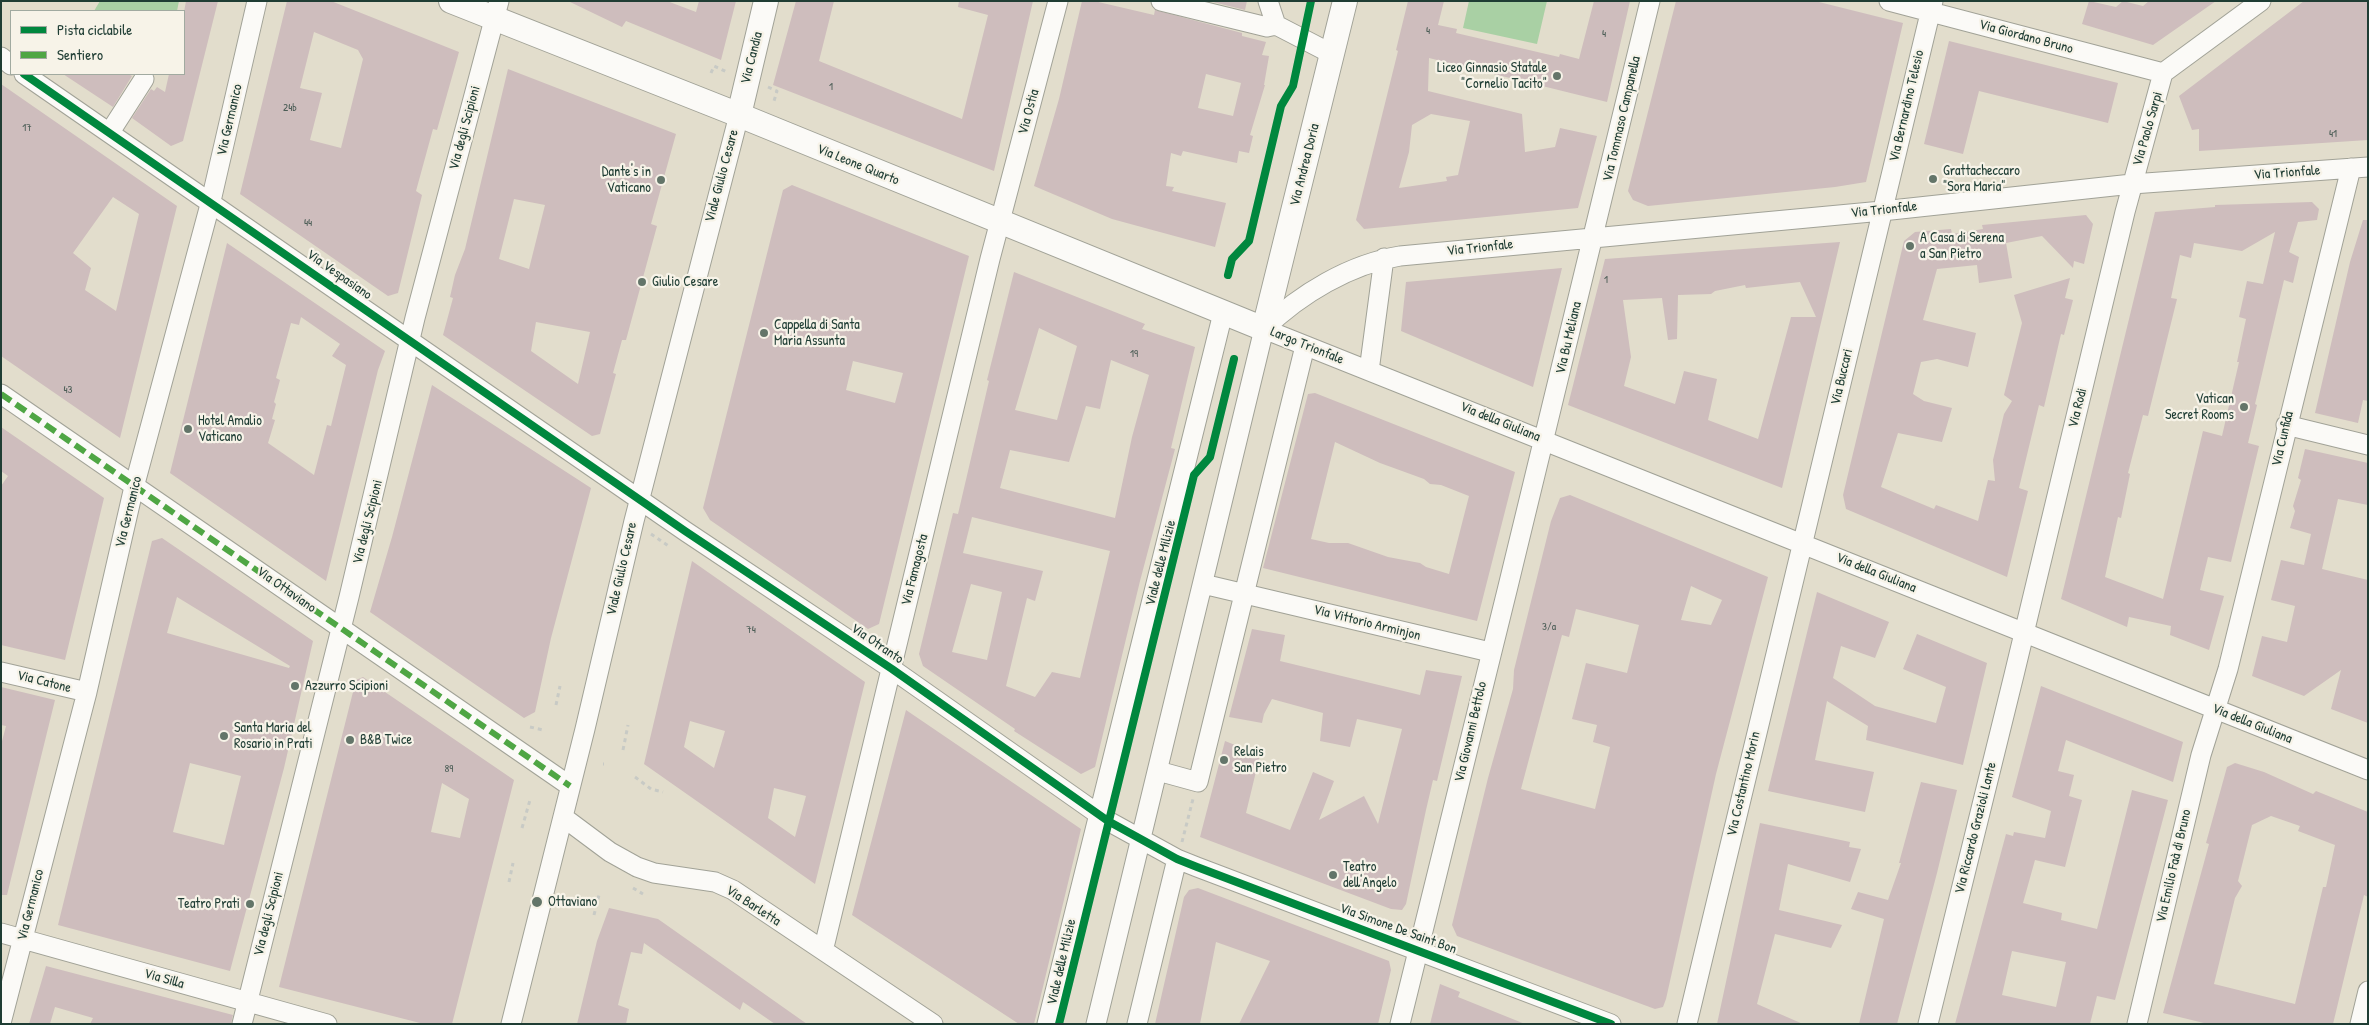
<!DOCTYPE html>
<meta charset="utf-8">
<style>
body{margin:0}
#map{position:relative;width:2369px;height:1025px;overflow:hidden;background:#e2ddcc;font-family:"Patrick Hand",sans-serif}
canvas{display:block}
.frame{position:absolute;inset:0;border:2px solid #1f3d34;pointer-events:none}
.legend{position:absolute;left:10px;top:10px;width:175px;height:65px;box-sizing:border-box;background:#f7f3e8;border:1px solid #a1aaa0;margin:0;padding:6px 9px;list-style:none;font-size:15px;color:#1f3d34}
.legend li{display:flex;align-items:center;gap:10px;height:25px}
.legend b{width:25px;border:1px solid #a1aaa0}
</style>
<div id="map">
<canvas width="2369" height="1025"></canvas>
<div class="frame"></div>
<ul class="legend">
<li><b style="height:6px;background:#00873e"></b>Pista ciclabile</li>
<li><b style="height:6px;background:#4fa644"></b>Sentiero</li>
</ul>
</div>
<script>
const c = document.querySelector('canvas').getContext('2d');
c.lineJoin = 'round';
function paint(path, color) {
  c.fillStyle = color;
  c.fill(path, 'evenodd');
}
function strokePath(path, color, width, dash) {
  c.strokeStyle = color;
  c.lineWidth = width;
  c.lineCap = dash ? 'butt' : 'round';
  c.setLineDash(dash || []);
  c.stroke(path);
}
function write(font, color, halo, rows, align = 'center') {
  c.font = font + ' "Patrick Hand",sans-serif';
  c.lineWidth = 4.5;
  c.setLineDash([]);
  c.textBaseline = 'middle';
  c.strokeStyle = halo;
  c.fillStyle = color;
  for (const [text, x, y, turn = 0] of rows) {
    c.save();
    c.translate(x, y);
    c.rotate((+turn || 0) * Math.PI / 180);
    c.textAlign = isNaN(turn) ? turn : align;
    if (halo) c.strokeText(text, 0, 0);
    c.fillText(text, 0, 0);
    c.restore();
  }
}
paint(new Path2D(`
 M 100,1 L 179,1 L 177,11 L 94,11 Z
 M 1469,1 L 1547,1 L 1537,44 L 1463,28 Z`), '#a9d0a4');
paint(new Path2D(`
 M 186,1 L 218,1 L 183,141 L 171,146 L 132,118 L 151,89 L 154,91 L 157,87 L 165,92 L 169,74 L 184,74 L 184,12 Z
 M 287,1 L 331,1 L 459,52 L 437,130 L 433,129 L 416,191 L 422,195 L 398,293 L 388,296 L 240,194 ZM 314,32 L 358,50 L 363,59 L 341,148 L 310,140 L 322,93 L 300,88 Z
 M 568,1 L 667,1 L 696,12 L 699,1 L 736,1 L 721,60 L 626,21 L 622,27 Z
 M 796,1 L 834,1 L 819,61 L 962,119 L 988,15 L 958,7 L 959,1 L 1033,1 L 994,171 L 773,85 Z
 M 1082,1 L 1094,1 L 1154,15 L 1155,10 L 1242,33 L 1242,36 L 1266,42 L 1262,55 L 1269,56 L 1264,85 L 1265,85 L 1250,135 L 1253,136 L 1249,153 L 1239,151 L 1237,163 L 1183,151 L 1181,156 L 1171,153 L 1166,186 L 1174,187 L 1172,191 L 1226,203 L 1215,247 L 1112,219 L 1034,186 L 1059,99 ZM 1206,74 L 1241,83 L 1233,116 L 1198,108 Z
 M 1209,1 L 1247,1 L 1245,10 Z
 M 1408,1 L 1444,1 L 1438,25 L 1457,29 L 1456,33 L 1559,57 L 1560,54 L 1579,59 L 1594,1 L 1630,1 L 1607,102 L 1429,58 L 1428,91 L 1522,114 L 1525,152 L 1555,147 L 1560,128 L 1597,136 L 1578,208 L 1364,229 L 1356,220 L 1398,51 L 1396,50 ZM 1431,114 L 1470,121 L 1458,175 L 1446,177 L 1447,181 L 1399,188 L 1409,152 L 1412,125 Z
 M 1676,1 L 1815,1 L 1903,23 L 1866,182 L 1835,187 L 1648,206 L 1633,200 L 1628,191 Z
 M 2089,1 L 2116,7 L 2123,1 L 2143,6 L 2149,1 L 2216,1 L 2153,45 L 2082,24 Z
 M 2304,1 L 2368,1 L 2368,140 L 2199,151 L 2199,129 L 2192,130 L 2179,96 Z
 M 1949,41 L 2118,83 L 2108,123 L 1979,91 L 1963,154 L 1924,144 Z
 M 508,69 L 676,134 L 651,224 L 657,226 L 626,340 L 622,340 L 613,373 L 616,374 L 600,434 L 592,436 L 443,335 L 453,298 L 450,297 L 455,275 L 465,249 ZM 514,199 L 545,205 L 529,269 L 499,259 ZM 536,322 L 590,332 L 578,384 L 531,351 Z
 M 63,74 L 128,74 L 132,76 L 113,107 Z
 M 1,84 L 177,206 L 120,438 L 1,356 ZM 113,197 L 139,214 L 116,311 L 85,290 L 91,268 L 73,253 Z
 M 792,185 L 969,256 L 879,624 L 868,629 L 710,520 L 703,508 L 783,190 ZM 853,361 L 903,373 L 895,403 L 846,390 Z
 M 2312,202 L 2319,209 L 2317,220 L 2298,222 L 2289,252 L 2299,257 L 2293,283 L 2284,280 L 2255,404 L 2257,405 L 2248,443 L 2259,446 L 2231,562 L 2208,557 L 2200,590 L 2224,596 L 2209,650 L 2170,635 L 2171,626 L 2129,617 L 2127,627 L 2061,599 L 2155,212 L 2215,207 L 2215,205 ZM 2275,232 L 2263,284 L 2247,281 L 2239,317 L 2246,319 L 2237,362 L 2239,362 L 2222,436 L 2203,431 L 2163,599 L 2105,577 L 2118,517 L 2121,518 L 2130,474 L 2128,473 L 2143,415 L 2148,416 L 2177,299 L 2171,298 L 2180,255 L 2191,258 L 2194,243 L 2242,251 Z
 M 2086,215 L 2093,224 L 2084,264 L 2074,261 L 2073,268 L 2042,236 L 2006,243 L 2012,278 L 1979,283 L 1977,265 L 1937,269 L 1923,320 L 1976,333 L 1968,367 L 1937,359 L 1921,362 L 1913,394 L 1924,401 L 1952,408 L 1942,442 L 1898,433 L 1881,487 L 1934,509 L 1936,505 L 1978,521 L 1988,480 L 1995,481 L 1993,460 L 2004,414 L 2012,401 L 2004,395 L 2022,323 L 2014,295 L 2070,278 L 2065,298 L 2073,300 L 2064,335 L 2061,334 L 2044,407 L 2039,405 L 2019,488 L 2028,491 L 2007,577 L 1846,509 L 1843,495 L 1904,241 L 1915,232 L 1951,229 L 1952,234 L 1983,229 L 1982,225 Z
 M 2363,220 L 2368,220 L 2368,401 L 2363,400 L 2358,423 L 2315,413 L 2350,262 Z
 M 1840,242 L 1782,488 L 1568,405 L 1605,259 ZM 1800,282 L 1816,317 L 1791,317 L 1758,439 L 1708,420 L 1717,379 L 1684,371 L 1675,404 L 1624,386 L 1631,357 L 1623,300 L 1662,298 L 1668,340 L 1677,339 L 1678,295 L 1711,294 L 1715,291 L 1745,285 L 1746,288 Z
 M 227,243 L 385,351 L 378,370 L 326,581 L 170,473 ZM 301,317 L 340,344 L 332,356 L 346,365 L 331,426 L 327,425 L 314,475 L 268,443 L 275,420 L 272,419 L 276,404 L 274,402 L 280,380 L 276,378 L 291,323 L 299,325 Z
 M 1562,268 L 1533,387 L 1401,331 L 1406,282 Z
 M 1014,272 L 1145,324 L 1142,329 L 1195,347 L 1171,448 L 1175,449 L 1140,581 L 1095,767 L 1081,774 L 1014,731 L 1015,729 L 923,666 L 919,654 L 953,513 L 958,514 L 989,381 L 987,380 ZM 1039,328 L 1077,346 L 1057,420 L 1015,410 ZM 1111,360 L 1149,375 L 1132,437 L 1115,518 L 1000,488 L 1010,450 L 1069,462 L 1086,406 L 1100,409 ZM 972,517 L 1110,551 L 1080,678 L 1052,672 L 1035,697 L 1006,686 L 1027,598 L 1035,601 L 1043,571 L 963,553 ZM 971,584 L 1002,592 L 987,660 L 952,652 Z
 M 432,385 L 591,488 L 551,638 L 535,712 L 524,718 L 370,612 L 392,537 Z
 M 1315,393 L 1515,472 L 1477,621 L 1263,568 L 1308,394 ZM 1335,442 L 1380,463 L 1424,479 L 1430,484 L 1441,485 L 1469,496 L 1449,574 L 1426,567 L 1420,563 L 1388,557 L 1348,543 L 1329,543 L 1311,539 Z
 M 1,427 L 104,498 L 65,660 L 1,645 L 1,486 L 8,476 L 1,471 Z
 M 2305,449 L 2368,463 L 2368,505 L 2338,499 L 2322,569 L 2368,580 L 2368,723 L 2331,709 L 2341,670 L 2304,696 L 2252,676 L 2262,636 L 2287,642 L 2295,606 L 2271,600 L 2281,560 L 2304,565 L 2311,534 L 2290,528 L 2295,511 L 2293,506 L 2301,480 L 2298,478 Z
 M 1570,495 L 1768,577 L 1716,774 L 1666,999 L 1663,1007 L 1655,1009 L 1457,936 L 1452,925 L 1488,778 L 1513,689 L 1514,670 L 1551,521 L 1560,498 ZM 1691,586 L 1722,600 L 1711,625 L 1681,620 ZM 1576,609 L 1639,625 L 1627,673 L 1586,663 L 1572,719 L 1597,725 L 1593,742 L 1610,747 L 1595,809 L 1521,789 L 1562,635 L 1569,637 Z
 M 162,538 L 313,641 L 284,768 L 230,971 L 58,925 L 152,541 ZM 177,597 L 290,666 L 289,668 L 167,633 ZM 190,763 L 241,776 L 224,845 L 173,832 Z
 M 692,561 L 865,682 L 815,884 L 644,764 ZM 690,721 L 725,731 L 714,768 L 684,747 ZM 774,788 L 806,796 L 795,837 L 768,818 Z
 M 1817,592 L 1889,622 L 1875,658 L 1841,646 L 1833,678 L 1875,706 L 1936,723 L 1946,687 L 1903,669 L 1917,634 L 1987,663 L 1963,765 L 1866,740 L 1868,726 L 1827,701 L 1815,760 L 1874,772 L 1865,812 L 1768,791 Z
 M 1252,629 L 1285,635 L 1280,661 L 1420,695 L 1426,670 L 1462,676 L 1437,781 L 1433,780 L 1426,810 L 1406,904 L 1402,910 L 1391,909 L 1200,837 L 1225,741 L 1260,755 L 1246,813 L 1290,830 L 1313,772 L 1334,781 L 1319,820 L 1364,796 L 1378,824 L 1402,729 L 1357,719 L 1350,747 L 1320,741 L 1323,713 L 1272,699 L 1264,714 L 1262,723 L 1229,717 Z
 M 363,677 L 514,780 L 452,1024 L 424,1024 L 279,987 L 356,680 ZM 442,783 L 469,799 L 460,838 L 431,832 Z
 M 2041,686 L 2183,742 L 2173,782 L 2066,740 L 2058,771 L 2074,775 L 2069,796 L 2082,800 L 2065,867 L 2035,860 L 2023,903 L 2062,913 L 2061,920 L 2097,929 L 2132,790 L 2168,800 L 2115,1000 L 2097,996 L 2090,1024 L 1955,1024 L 2006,834 L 2013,836 L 2014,832 L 2045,838 L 2051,811 L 2012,797 ZM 2012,951 L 2066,962 L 2056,1007 L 2002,995 Z
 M 1,687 L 55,700 L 7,895 L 1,895 L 1,745 L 6,726 L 1,725 Z
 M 906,710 L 1081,829 L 1034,1024 L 1019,1024 L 852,915 Z
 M 2235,763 L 2264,772 L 2313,794 L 2316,791 L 2368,812 L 2368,897 L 2364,895 L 2333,1024 L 2208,1024 L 2163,1013 L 2209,844 L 2206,843 L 2227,767 ZM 2271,816 L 2300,826 L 2298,831 L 2335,845 L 2326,887 L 2323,887 L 2295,1004 L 2214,984 L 2235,898 L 2242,886 L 2238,881 L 2252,825 Z
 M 1921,782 L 1957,790 L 1937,873 L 1897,1024 L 1859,1024 L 1884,919 L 1851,909 L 1858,892 L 1888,900 L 1901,863 L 1899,863 Z
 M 1760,823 L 1850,842 L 1849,847 L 1861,849 L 1850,882 L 1788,864 L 1779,910 L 1842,925 L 1831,948 L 1775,934 L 1757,1004 L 1803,1024 L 1717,1024 Z
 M 1198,888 L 1389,961 L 1391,970 L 1378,1024 L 1239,1024 L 1270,961 L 1216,942 L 1200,1024 L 1155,1024 L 1184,897 L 1189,890 Z
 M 609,908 L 658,919 L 807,1024 L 775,1024 L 743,1002 L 740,1010 L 644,943 L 642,954 L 631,952 L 618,1005 L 629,1009 L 626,1024 L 577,1024 L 597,941 Z
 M 46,966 L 233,1015 L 231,1024 L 90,1024 L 93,1018 L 55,1007 L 50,1024 L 29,1024 Z
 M 1440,984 L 1460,992 L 1458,997 L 1525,1024 L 1430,1024 Z`), '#cebdbd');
const minor = new Path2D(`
 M 1161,1 L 1267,27 L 1276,25 L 1332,54
 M 1268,1 L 1276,25
 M 1889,1 L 2163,73
 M 1,57 L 11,65
 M 2163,73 L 2261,1
 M 24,74 L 685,531 L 892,669 L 1108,821 L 1177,859 L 1197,867 L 1611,1024
 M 110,132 L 144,79
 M 1264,329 L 2368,770
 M 1264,329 C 1300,294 1350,264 1400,256 L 1882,211 L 2132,184 L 2368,167
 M 1369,371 L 1384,258
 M 1,394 L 570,786
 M 2286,425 L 2368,445
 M 1203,584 L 1490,652
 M 1,672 L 87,692
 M 1158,771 L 1198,782 L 1305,346
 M 563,817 L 610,852 L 637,867 L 654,873 L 715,882 L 733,890 L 933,1024
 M 1,933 L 327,1024
 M 825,943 L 990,259 L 1058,1
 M 1,1023 L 87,692 L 133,491 L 211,201 L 257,1
 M 242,1024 L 349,597 L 415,318 L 499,1
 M 511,1024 L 585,729 L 634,521 L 739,115
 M 1047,1024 L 1223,313
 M 1096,1024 L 1264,329
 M 1137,1024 L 1177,859
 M 1400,1024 C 1484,683 1569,343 1650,1
 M 1687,1024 L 1933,1
 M 1928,1024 L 2014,675 L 2125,212 L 2163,73
 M 2137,1024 L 2201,755 L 2228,669 L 2351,168
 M 2360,1024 L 2368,991`);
const major = new Path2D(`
 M 451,1 L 739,115 L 1264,329 L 1345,1
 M 739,115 L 766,1`);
strokePath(minor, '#a1a297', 21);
strokePath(major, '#a1a297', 26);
strokePath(new Path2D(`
 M 711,73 L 714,66 L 727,72
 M 768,87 L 777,91 L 774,101
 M 651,534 L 670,547
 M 556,705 L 560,686
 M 530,727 L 543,730
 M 623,750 L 628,725
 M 603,764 L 604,764
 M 635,777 L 651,789 L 663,792
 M 522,828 L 530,800
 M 1182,842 L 1193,799
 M 509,882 L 513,863
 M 633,888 L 643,894
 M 594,915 L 599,895`), '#c8cac5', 3, [4, 4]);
strokePath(minor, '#fbfaf7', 19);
strokePath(major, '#fbfaf7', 24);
strokePath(new Path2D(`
 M 1,394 L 570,786`), '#4fa644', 6, [12, 6]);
strokePath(new Path2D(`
 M 24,74 L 685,531 L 892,669 L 1108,821 L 1177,859 L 1197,867 L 1611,1024
 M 1228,275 L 1232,259 L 1249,241 L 1281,106 L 1293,86 L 1311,1
 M 1059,1024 L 1194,475 L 1210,457 L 1234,359`), '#00873e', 8);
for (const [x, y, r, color] of [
 [1557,76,5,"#637569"],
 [1933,179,5,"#637569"],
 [661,180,5,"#637569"],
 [1910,246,5,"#637569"],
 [642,282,5,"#637569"],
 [764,333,5,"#637569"],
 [2244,407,5,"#637569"],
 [188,429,5,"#637569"],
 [295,686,5,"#637569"],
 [224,736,5,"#637569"],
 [350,740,5,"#637569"],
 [1224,760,5,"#637569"],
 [1333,875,5,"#637569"],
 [537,902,6,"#637569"],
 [250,904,5,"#637569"]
]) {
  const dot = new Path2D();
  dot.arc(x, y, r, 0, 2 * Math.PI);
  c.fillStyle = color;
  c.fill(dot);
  strokePath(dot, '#f7f3e8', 2);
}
write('11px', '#4b5d56', null, [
 ["4",1428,31],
 ["4",1604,34],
 ["1",831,87],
 ["24b",290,108],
 ["17",27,128],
 ["41",2333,134],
 ["44",308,223],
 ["1",1606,280],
 ["19",1134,354],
 ["43",68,390],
 ["3/a",1549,627],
 ["74",751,630],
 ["89",449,769]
]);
write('14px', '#1f3d34', '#f7f3e8', [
 ["Via Giordano Bruno",2026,37,15],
 ["Via Candia",752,58,-76],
 ["Via Bernardino Telesio",1907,106,-77],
 ["Via Ostia",1029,112,-75],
 ["Via Tommaso Campanella",1622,119,-77],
 ["Via Germanico",230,120,-77],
 ["Via degli Scipioni",465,128,-75],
 ["Via Paolo Sarpi",2148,129,-74],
 ["Via Leone Quarto",858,165,22],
 ["Via Andrea Doria",1305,165,-76],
 ["Via Trionfale",2287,173,-4],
 ["Viale Giulio Cesare",722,176,-75],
 ["Via Trionfale",1884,210,-6],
 ["Via Trionfale",1480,248,-6],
 ["Via Vespasiano",339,275,35],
 ["Via Bu Meliana",1569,338,-77],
 ["Largo Trionfale",1307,346,22],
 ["Via Buccari",1842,377,-77],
 ["Via Rodi",2078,408,-76],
 ["Via della Giuliana",1500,422,22],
 ["Via Cunfida",2283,439,-77],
 ["Via Germanico",129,512,-76],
 ["Via degli Scipioni",368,522,-76],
 ["Viale delle Milizie",1161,563,-76],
 ["Viale Giulio Cesare",622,569,-77],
 ["Via Famagosta",915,570,-76],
 ["Via della Giuliana",1876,573,22],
 ["Via Ottaviano",286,590,35],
 ["Via Vittorio Arminjon",1367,623,14],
 ["Via Otranto",877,644,34],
 ["Via Catone",44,682,14],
 ["Via della Giuliana",2252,724,22],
 ["Via Giovanni Bettolo",1471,732,-77],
 ["Via Costantino Morin",1744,784,-77],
 ["Via Riccardo Grazioli Lante",1976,828,-76],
 ["Via Emilio Faà di Bruno",2174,866,-77],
 ["Via Germanico",31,905,-76],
 ["Via Barletta",753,906,33],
 ["Via degli Scipioni",269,914,-76],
 ["Via Simone De Saint Bon",1398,929,20],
 ["Viale delle Milizie",1062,962,-77],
 ["Via Silla",164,979,16]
]);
write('14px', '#1f3d34', '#f7f3e8', [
 ["Liceo Ginnasio Statale",1547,68,"right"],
 ["\"Cornelio Tacito\"",1547,84,"right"],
 ["Grattacheccaro",1943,171],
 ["\"Sora Maria\"",1943,187],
 ["Dante's in",651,172,"right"],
 ["Vaticano",651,188,"right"],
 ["A Casa di Serena",1920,238],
 ["a San Pietro",1920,254],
 ["Giulio Cesare",652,282],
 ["Cappella di Santa",774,325],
 ["Maria Assunta",774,341],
 ["Vatican",2234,399,"right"],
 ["Secret Rooms",2234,415,"right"],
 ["Hotel Amalio",198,421],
 ["Vaticano",198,437],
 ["Azzurro Scipioni",305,686],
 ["Santa Maria del",234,728],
 ["Rosario in Prati",234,744],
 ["B&B Twice",360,740],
 ["Relais",1234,752],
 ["San Pietro",1234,768],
 ["Teatro",1343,867],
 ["dell'Angelo",1343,883],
 ["Ottaviano",548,902],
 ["Teatro Prati",240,904,"right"]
], 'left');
</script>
